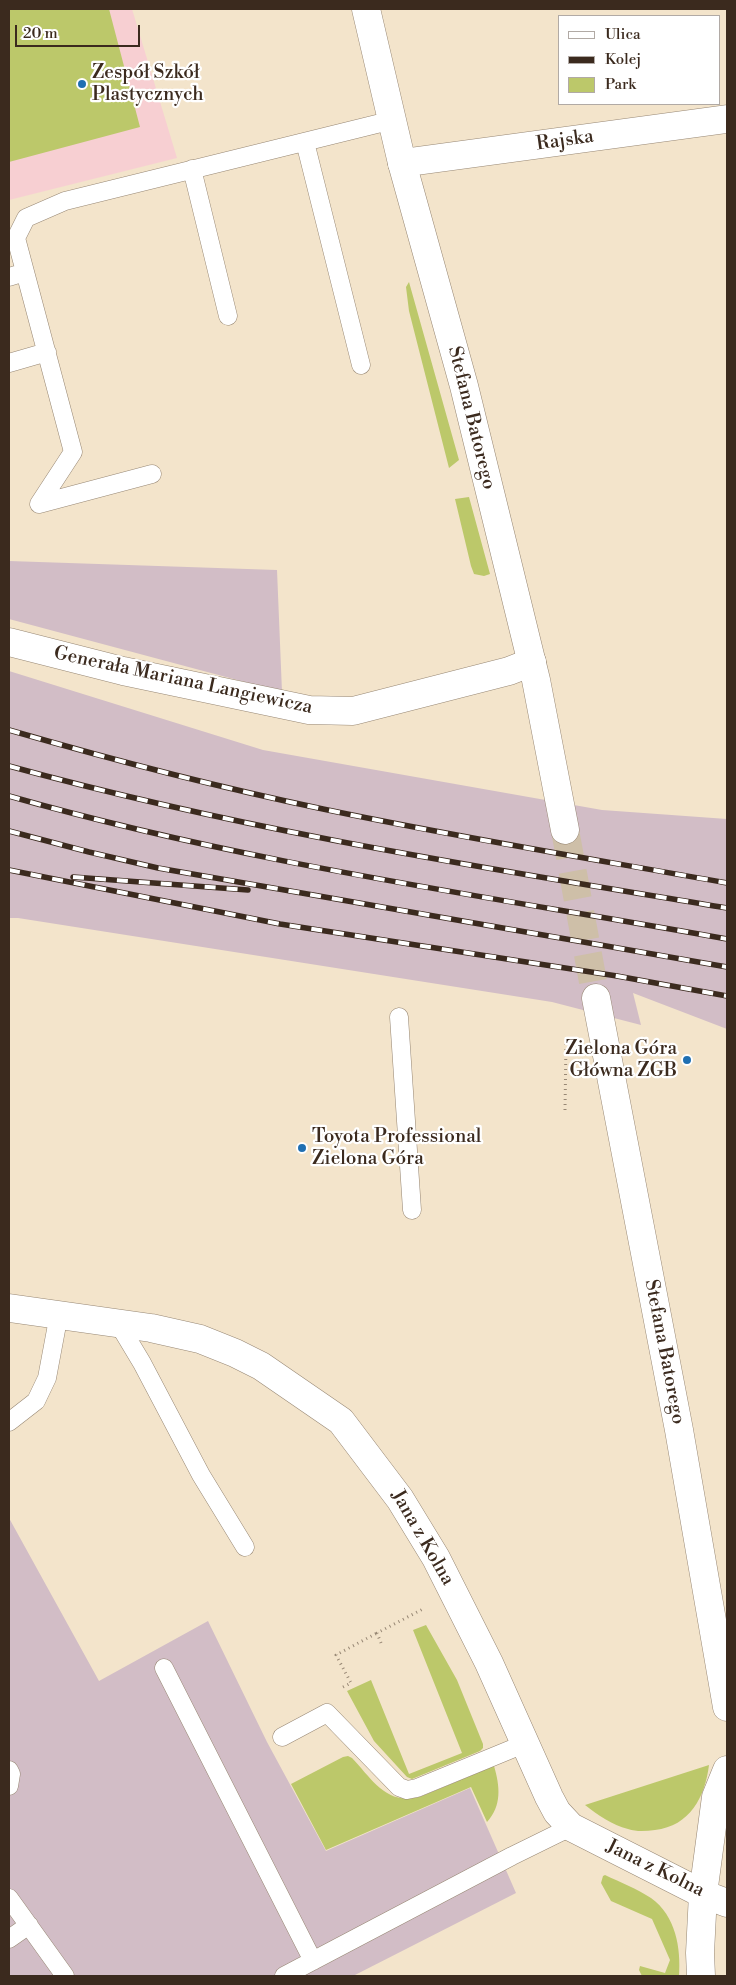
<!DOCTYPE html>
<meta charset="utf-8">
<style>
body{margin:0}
#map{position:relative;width:736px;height:1985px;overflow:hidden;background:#f3e4cb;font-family:"Libre Bodoni",serif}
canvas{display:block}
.frame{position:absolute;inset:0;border:10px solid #3b2a1e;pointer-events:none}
.legend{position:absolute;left:558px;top:15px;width:162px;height:90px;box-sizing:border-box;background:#fff;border:1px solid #b1aaa5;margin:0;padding:6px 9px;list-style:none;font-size:15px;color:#3b2a1e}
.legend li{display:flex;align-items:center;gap:10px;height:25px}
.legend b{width:25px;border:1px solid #b1aaa5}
.scale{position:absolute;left:15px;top:25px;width:125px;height:22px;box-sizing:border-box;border:2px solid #3b2a1e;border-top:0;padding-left:6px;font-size:15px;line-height:18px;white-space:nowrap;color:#3b2a1e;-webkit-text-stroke:4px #fff;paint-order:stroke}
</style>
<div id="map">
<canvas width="736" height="1985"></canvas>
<div class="frame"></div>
<ul class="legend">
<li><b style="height:6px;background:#fff"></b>Ulica</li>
<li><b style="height:6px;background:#3b2a1e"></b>Kolej</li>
<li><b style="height:14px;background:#bcc86a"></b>Park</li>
</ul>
<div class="scale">20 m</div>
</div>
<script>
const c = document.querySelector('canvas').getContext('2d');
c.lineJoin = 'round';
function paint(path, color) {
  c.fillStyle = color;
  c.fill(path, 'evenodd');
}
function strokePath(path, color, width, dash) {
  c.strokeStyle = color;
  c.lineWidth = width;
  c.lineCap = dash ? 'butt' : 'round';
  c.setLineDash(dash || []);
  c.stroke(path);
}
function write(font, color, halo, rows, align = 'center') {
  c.font = font + ' "Libre Bodoni",serif';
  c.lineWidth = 4.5;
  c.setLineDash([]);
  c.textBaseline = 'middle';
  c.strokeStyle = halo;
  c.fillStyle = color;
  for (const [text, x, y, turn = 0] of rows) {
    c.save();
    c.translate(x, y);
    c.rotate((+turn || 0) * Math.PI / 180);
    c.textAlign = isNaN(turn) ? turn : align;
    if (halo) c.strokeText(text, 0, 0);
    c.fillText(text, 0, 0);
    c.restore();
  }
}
paint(new Path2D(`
 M 9,9 L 132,9 L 177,158 L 9,200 Z`), '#f7cfd2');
paint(new Path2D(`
 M 9,561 L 277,570 L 282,692 L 9,619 Z
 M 9,671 L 263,750 L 602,810 L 727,819 L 727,1029 L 633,993 L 641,1025 L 552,1002 L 18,918 L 9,918 Z
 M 9,1518 L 99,1681 L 208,1621 L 267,1742 L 326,1851 L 470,1788 L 516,1893 L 353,1976 L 9,1976 Z`), '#d2bdc6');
paint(new Path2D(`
 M 9,9 L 109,9 L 140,127 L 9,162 Z
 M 409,282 L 459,460 L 449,468 L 409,311 L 406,287 Z
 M 469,497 L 490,574 L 484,576 L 474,574 L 471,566 L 455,499 Z
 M 426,1625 L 457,1680 L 483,1744 L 483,1748 L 480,1751 L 412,1779 L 407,1777 L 374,1741 L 347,1691 L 371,1680 L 409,1774 L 462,1753 L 413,1630 Z
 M 348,1756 L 352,1758 C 373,1780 387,1807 422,1796 L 494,1766 C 500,1786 502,1806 487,1822 L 471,1787 L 326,1850 L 291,1784 L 343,1757 Z
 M 709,1765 C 705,1797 690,1826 655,1830 C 646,1831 637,1832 628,1829 C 612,1825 598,1815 585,1805 Z
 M 605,1875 C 620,1882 637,1889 651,1898 C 676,1916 681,1948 679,1976 L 642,1976 L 639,1970 L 640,1966 L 665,1973 L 670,1960 L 652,1919 L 611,1901 L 601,1883 L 603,1876 Z`), '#bcc86a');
strokePath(new Path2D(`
 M 565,830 L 596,998`), '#cebfa8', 28, [28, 14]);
const service = new Path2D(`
 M 305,142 L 361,365
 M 192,169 L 228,316
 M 9,277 L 25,272
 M 9,363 L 47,352
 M 152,474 L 39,504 L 73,452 L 16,238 L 26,218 L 65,201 L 393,120
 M 399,1017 L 412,1210
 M 118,1323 L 142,1363 L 201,1475 L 245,1547
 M 9,1422 L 36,1401 L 47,1378 L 59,1314
 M 164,1668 L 313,1961
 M 282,1737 L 327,1713 L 399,1787 L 407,1790 L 417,1788 L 524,1744
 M 9,1770 L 11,1774 L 9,1786
 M 9,1898 L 65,1976
 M 9,1939 L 29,1925
 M 284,1976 L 512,1856 L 571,1827`);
const minor = new Path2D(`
 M 402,163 L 727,119
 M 9,642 L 123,671 L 309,710 L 353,711 L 509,671 L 532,662
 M 9,1308 L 151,1328 L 200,1339 L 235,1353 L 261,1366 L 341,1421 L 400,1499 L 436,1558 L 489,1663 L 549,1797 L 557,1812 L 571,1827 L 703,1894 L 727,1903`);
const tertiary = new Path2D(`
 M 366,9 L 402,163 L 464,386 L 536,680 L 565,830
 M 596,998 L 679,1430 L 727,1707
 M 701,1976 L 700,1953 L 703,1894 L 716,1797 L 727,1770`);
strokePath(service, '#978774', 19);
strokePath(minor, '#978774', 29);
strokePath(tertiary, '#978774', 29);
strokePath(new Path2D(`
 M 565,1110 L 566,1043
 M 381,1643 L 377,1633 L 423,1609
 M 343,1687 L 351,1683 L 336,1655 L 377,1633`), '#978774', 3, [1, 4]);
strokePath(service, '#fff', 18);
strokePath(minor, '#fff', 28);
strokePath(tertiary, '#fff', 28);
const rail = new Path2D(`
 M 9,730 C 113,760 217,787 323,809 C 457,837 592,859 727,883
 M 9,766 C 245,831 486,868 727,908
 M 9,796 C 244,863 487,896 727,939
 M 9,831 L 89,852 L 158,868 L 727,967
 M 9,870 L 280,924 L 617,976 L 727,996
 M 73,877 L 248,890`);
strokePath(rail, '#3b2a1e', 5.5);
strokePath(rail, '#fff', 4, [11]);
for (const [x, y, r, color] of [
 [82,84,5,"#1f6fb2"],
 [687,1060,5,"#1f6fb2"],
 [302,1148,5,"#1f6fb2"]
]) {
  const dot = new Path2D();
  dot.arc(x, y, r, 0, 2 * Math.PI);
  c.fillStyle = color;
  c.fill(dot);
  strokePath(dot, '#fff', 2);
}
write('19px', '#3b2a1e', '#fff', [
 ["Zespół Szkół",92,73],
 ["Plastycznych",92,95],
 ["Zielona Góra",677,1049,"right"],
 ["Główna ZGB",677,1071,"right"],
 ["Toyota Professional",312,1137],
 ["Zielona Góra",312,1159]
], 'left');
write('19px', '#3b2a1e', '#fff', [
 ["Rajska",565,141,-8],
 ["Stefana Batorego",471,418,76],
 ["Generała Mariana Langiewicza",183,681,12],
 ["Stefana Batorego",664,1352,79],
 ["Jana z Kolna",422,1538,60],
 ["Jana z Kolna",655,1869,26]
]);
</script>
